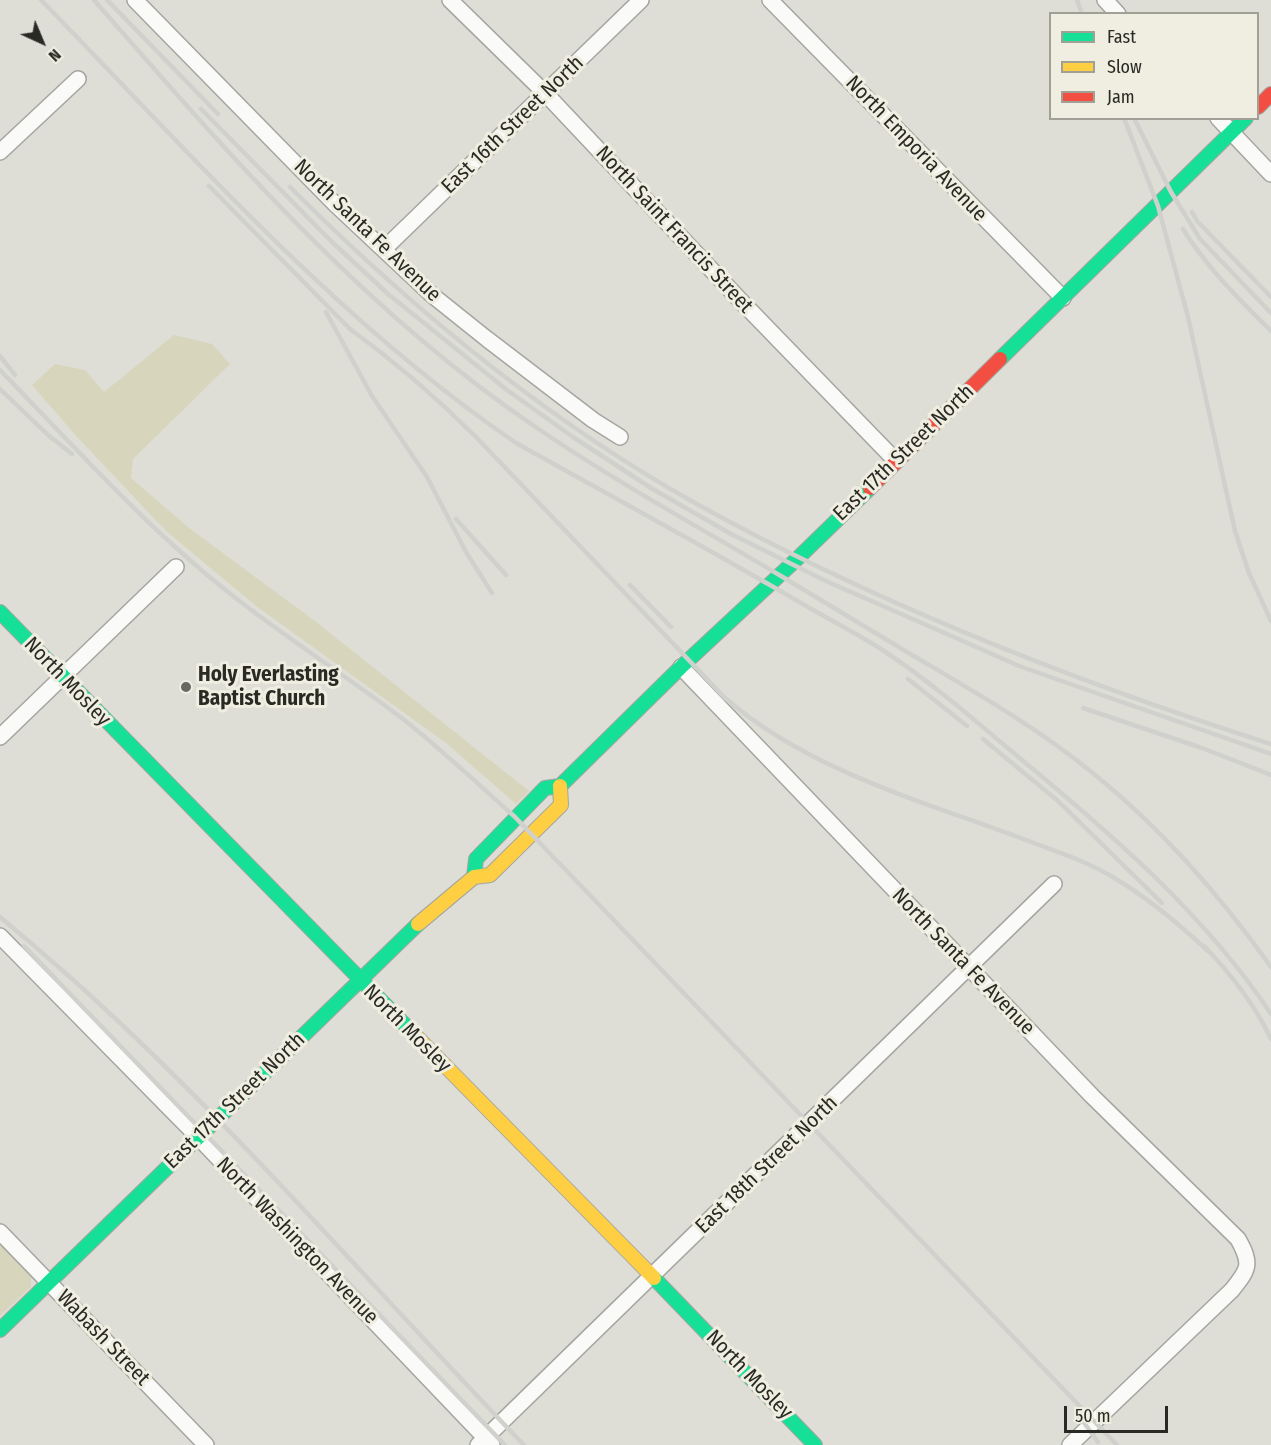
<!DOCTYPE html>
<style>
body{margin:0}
#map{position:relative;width:1271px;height:1445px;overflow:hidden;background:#deded7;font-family:"Fira Sans Condensed",sans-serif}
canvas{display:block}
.legend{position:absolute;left:1049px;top:12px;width:210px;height:108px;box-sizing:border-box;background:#efeee1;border:2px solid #a0a096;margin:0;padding:8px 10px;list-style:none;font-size:18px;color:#2a2a25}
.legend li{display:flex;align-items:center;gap:12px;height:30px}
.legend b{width:30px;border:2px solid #a0a096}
.north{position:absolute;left:12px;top:12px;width:60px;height:60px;-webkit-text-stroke:4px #efeee1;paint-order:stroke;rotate:136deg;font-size:16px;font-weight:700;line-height:24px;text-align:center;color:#2a2a25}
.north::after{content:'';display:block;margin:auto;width:21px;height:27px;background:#2a2a25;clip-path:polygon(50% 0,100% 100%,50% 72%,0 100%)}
.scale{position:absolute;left:1064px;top:1406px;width:104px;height:27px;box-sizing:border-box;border:3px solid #2a2a25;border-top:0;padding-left:8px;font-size:18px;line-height:21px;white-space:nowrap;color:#2a2a25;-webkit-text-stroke:4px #efeee1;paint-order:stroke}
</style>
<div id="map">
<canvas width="1271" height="1445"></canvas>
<ul class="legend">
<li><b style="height:8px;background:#16e098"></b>Fast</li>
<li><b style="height:8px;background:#ffcf43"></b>Slow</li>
<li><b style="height:8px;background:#f24e42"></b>Jam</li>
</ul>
<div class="north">N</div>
<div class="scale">50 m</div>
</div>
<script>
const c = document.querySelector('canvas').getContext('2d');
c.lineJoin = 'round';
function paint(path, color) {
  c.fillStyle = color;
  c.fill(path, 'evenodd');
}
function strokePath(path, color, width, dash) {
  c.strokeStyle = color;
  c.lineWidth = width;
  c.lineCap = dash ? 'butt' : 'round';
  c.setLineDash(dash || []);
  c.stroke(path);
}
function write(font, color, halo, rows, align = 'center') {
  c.font = font + ' "Fira Sans Condensed",sans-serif';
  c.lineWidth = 6;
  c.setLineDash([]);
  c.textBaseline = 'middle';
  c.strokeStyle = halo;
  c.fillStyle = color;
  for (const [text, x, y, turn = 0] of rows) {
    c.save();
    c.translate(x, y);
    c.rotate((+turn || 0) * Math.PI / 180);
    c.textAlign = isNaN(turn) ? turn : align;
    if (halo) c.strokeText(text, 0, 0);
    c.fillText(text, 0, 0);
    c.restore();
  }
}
paint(new Path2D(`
 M 174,335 L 212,344 L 230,364 L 133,459 L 131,478 L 189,528 L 315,621 L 529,791 L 516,804 L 446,743 L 256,606 L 166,531 L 78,438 L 32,385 L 55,364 L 85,370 L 104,392 Z
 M 0,1243 L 31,1275 L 31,1287 L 0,1316 Z`), '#d7d6bd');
const street = new Path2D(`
 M 135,0 L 334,203 L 432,295 L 487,339 L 593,420 L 620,437
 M 450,0 L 545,93 L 739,299 L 896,461
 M 770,0 L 1063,298
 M 1105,0 L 1118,14
 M 1218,118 L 1271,174
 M 0,152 L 78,79
 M 384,249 L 641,0
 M 681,667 L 1092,1096 L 1238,1239 C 1252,1264 1249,1269 1232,1290 L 1070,1445
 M 0,737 L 176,567
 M 0,936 L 198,1137 L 492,1445
 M 0,1232 L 206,1445
 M 478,1445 L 1054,884`);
const fast = new Path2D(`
 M 1000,359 L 1246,118
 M 0,612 L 410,1030
 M 474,877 L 476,859 L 545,788 L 560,786 L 681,667 L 799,557 L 870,488
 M 654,1278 L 815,1445
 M 0,1330 L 418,924`);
const slow = new Path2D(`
 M 418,924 L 474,877 L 490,875 L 561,805 L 560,786
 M 410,1030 L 654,1278`);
const jam = new Path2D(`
 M 1258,107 L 1271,94
 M 870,488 L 1000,359`);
strokePath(street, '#a5a5a1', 18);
strokePath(fast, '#a5a5a1', 16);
strokePath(slow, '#a5a5a1', 16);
strokePath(jam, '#a5a5a1', 16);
strokePath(street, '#fafaf9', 15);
strokePath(fast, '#16e098', 14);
strokePath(slow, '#ffcf43', 14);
strokePath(jam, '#f24e42', 14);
strokePath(new Path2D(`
 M 41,0 C 192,155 337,321 516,443 C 611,496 707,548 801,603 C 828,619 858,634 884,651 C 931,682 973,719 1016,755 C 1109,832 1204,913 1271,1014
 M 94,0 C 229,155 365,312 537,428 C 616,482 699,527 781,576 C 823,601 865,627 907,652 C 971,690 1037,727 1094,774 C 1163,830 1220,895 1271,967
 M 107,0 L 218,114
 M 1077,0 L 1082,14
 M 201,109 L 331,241 L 388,294 L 507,390 L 573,437 L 651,488 L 731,534 L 828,582 L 956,638 L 1019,666 L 1076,686 L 1271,754
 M 1124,118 L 1158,206 L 1188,317 L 1235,531 L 1249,573 L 1271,621
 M 1134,118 L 1171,192 L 1200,239 L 1271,313
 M 209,186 L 350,329 C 394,361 437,398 476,437 L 724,697 C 806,769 918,800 1018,837 C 1049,849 1082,859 1111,876 C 1147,897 1178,923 1208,951
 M 290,187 C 411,308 545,419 695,503 C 877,604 1073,681 1271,744
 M 1192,212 L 1197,221 L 1271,297
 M 1183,229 C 1207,268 1239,299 1271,331
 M 326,312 L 372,396 L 427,477 L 466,552 L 492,593
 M 0,356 L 15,375
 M 0,370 C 72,444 142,523 223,588 C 281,635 344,674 403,719 C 442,750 478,784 515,817 L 1117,1445
 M 0,389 L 48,435 L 72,454
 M 456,519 L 506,575
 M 630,585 L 671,627
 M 908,679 L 967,726
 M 1083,708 L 1202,748 L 1271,775
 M 983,739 L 1058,801 L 1162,903
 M 0,917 C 41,951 81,986 119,1022 C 261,1156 389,1305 524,1445
 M 24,946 L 505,1445
 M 1204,946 C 1230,973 1255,1005 1271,1039
 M 1077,1413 L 1098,1442`), '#d0d0cd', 4.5);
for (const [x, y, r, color] of [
 [186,687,6,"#696963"]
]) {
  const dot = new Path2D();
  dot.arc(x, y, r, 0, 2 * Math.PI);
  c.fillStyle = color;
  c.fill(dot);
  strokePath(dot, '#efeee1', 2);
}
write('21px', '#2a2a25', '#efeee1', [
 ["East 16th Street North",513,125,-44],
 ["North Emporia Avenue",916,149,46],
 ["North Saint Francis Street",674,230,47],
 ["North Santa Fe Avenue",367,231,44],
 ["East 17th Street North",904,453,-44],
 ["North Mosley",67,682,46],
 ["North Santa Fe Avenue",963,962,46],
 ["North Mosley",407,1029,45],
 ["East 17th Street North",235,1101,-44],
 ["East 18th Street North",767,1165,-44],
 ["North Washington Avenue",297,1241,46],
 ["Wabash Street",103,1338,46],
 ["North Mosley",749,1375,46]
]);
write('bold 21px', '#2a2a25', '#efeee1', [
 ["Holy Everlasting",198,675],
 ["Baptist Church",198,699]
], 'left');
</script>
